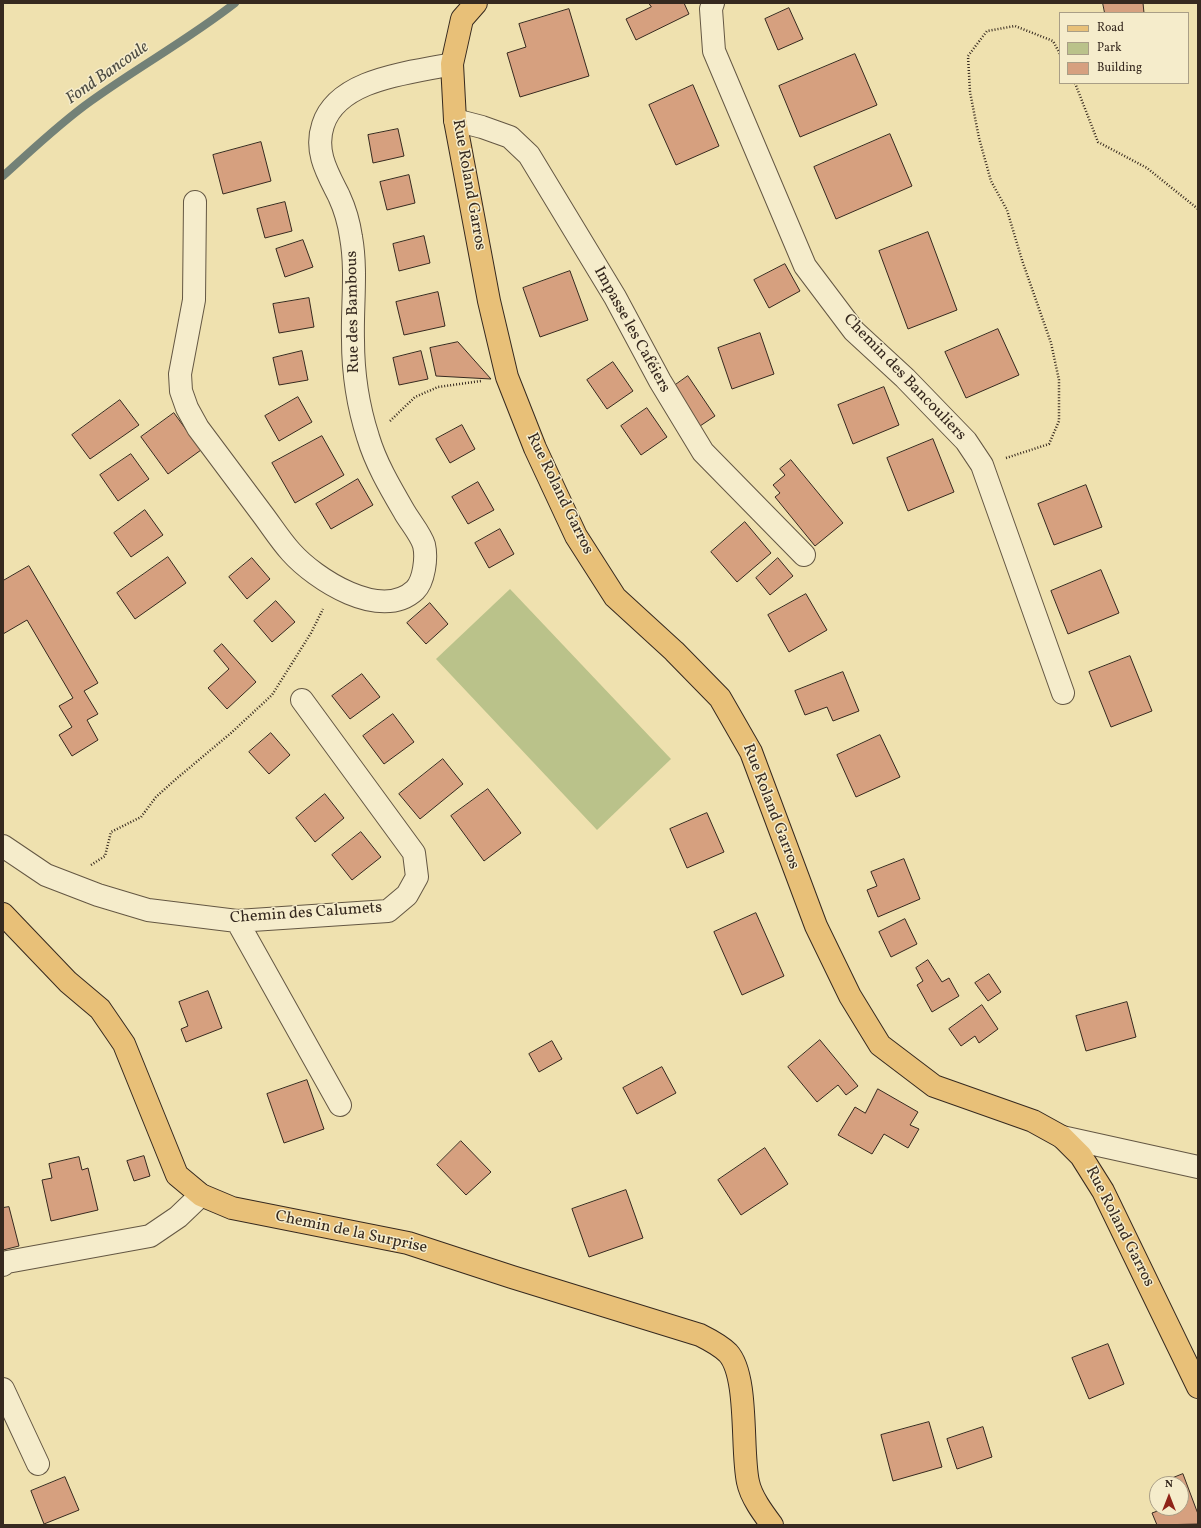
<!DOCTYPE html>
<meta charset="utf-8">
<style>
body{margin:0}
#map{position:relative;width:1201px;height:1528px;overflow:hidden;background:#efe1af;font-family:Vollkorn,serif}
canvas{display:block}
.frame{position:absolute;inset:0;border:4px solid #36291f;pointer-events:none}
.legend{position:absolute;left:1059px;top:12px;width:130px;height:72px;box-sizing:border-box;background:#f5eccb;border:1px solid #a99e86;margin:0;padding:5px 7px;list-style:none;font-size:12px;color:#36291f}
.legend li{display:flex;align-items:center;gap:8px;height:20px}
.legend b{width:20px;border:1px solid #a99e86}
.north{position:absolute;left:1149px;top:1476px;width:40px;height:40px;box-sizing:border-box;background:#f5eccb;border:1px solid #a99e86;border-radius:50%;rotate:0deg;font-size:11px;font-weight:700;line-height:16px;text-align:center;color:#36291f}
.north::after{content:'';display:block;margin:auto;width:14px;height:18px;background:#8f2418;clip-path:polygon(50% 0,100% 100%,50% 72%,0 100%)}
</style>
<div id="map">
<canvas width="1201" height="1528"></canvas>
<div class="frame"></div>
<ul class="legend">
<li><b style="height:5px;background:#e8c078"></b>Road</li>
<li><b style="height:11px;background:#bac28a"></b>Park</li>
<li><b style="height:11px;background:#d6a07f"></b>Building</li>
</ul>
<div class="north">N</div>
</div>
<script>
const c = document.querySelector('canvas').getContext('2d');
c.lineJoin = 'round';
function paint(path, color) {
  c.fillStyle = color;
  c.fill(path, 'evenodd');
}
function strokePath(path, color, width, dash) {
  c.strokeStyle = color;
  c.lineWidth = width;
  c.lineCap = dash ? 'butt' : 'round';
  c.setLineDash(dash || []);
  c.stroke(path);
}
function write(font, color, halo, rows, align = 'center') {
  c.font = font + ' Vollkorn,serif';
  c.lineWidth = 3;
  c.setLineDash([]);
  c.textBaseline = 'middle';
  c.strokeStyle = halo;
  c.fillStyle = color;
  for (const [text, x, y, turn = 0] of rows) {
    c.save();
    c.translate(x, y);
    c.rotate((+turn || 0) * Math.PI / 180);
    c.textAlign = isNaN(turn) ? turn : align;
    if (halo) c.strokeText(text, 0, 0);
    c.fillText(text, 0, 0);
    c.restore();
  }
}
paint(new Path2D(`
 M 510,589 L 671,759 L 597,830 L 436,659 Z`), '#bac28a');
strokePath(new Path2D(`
 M 3,176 C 32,150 60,123 91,101 C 138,67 189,39 235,3`), '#738177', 8);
const building = new Path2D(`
 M 649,3 L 684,3 L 689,14 L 636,40 L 626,19 L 651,7 Z
 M 1103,3 L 1143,3 L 1144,13 L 1105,13 Z
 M 789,8 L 803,39 L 778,50 L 765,19 Z
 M 569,9 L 589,76 L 520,97 L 507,53 L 526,47 L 519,24 Z
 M 855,54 L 877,105 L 800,137 L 779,86 Z
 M 693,85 L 719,146 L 676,165 L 649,105 Z
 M 398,129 L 404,156 L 373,163 L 368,135 Z
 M 890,134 L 912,186 L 836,219 L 814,167 Z
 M 261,142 L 271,181 L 223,194 L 213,155 Z
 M 409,175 L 415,203 L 387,210 L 380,182 Z
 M 285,202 L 292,231 L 265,238 L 257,209 Z
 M 928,232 L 957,310 L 908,329 L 879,251 Z
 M 424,236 L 430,263 L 399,271 L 393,244 Z
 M 303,240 L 313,267 L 285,277 L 276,249 Z
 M 785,264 L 800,291 L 769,308 L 754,280 Z
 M 570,271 L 588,320 L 540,337 L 523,288 Z
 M 438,292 L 445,326 L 404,335 L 396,302 Z
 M 309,298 L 314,327 L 279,333 L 273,304 Z
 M 998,329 L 1019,375 L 966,398 L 945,352 Z
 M 760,333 L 774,374 L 732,389 L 718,348 Z
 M 458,342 L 491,379 L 436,376 L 430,348 Z
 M 302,351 L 308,380 L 279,385 L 273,358 Z
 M 421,351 L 428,379 L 399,385 L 393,358 Z
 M 613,362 L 633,391 L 607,409 L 587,380 Z
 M 688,376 L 715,416 L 700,426 L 674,386 Z
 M 884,387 L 899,425 L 853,444 L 838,405 Z
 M 298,397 L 312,422 L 279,441 L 265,416 Z
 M 120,400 L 139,425 L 90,459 L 72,435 Z
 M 647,408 L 667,437 L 641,455 L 621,426 Z
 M 174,413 L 201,450 L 168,474 L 141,437 Z
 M 462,425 L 475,449 L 450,463 L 436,439 Z
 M 322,436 L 344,475 L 295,503 L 272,463 Z
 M 933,439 L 954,492 L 908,511 L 887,458 Z
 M 131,454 L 149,479 L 118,501 L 100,475 Z
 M 791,460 L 843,523 L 815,546 L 775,497 L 780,493 L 773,485 L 785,475 L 780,469 Z
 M 358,479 L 373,505 L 331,529 L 316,504 Z
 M 478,482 L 494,510 L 468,524 L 452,497 Z
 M 1086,485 L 1102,527 L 1054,545 L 1038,504 Z
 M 145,510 L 163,535 L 131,557 L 114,533 Z
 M 745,522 L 771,553 L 737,582 L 711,552 Z
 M 500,529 L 514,554 L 489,568 L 475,543 Z
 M 168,557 L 186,583 L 135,619 L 117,593 Z
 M 252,558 L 270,579 L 247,599 L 229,577 Z
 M 778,558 L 793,576 L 770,595 L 756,578 Z
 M 29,566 L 98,683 L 84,691 L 98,714 L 87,720 L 98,740 L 72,756 L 59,735 L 72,727 L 59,706 L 73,698 L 27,620 L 3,634 L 3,581 Z
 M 1101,570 L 1119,613 L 1068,634 L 1051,591 Z
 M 806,594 L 827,630 L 789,652 L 768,615 Z
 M 276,601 L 295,622 L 272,642 L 254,621 Z
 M 430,603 L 448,624 L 426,644 L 407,623 Z
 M 222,644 L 256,682 L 227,709 L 208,688 L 229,669 L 214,651 Z
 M 1130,656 L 1152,711 L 1111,727 L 1089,672 Z
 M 843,672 L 859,711 L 833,721 L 827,707 L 805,715 L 795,691 Z
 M 362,674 L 380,697 L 350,719 L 332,696 Z
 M 393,714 L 414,742 L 384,764 L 363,736 Z
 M 271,733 L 290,755 L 269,774 L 249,752 Z
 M 880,735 L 900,777 L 856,797 L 837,755 Z
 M 443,759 L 463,784 L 420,819 L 399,794 Z
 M 488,789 L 521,833 L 484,861 L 451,816 Z
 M 325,794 L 344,818 L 315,842 L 296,818 Z
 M 707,813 L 724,852 L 687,868 L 670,829 Z
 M 361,832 L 381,857 L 352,880 L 332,855 Z
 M 904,859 L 920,899 L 878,917 L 867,890 L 877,886 L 871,872 Z
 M 756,913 L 784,976 L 742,995 L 714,932 Z
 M 905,919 L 917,944 L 891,957 L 879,932 Z
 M 928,960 L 942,982 L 949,978 L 959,996 L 932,1012 L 917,985 L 923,981 L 916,968 Z
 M 989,974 L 1001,992 L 988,1001 L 975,983 Z
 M 208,991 L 222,1028 L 186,1042 L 181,1029 L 188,1026 L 179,1002 Z
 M 1127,1002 L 1136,1037 L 1086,1051 L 1076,1016 Z
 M 982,1005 L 998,1029 L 979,1043 L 975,1036 L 961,1046 L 949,1029 Z
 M 820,1040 L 858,1086 L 846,1095 L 838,1085 L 817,1102 L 788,1067 Z
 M 552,1041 L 562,1059 L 539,1072 L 529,1054 Z
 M 662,1067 L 676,1093 L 637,1114 L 623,1088 Z
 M 307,1080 L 324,1129 L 284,1143 L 267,1094 Z
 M 878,1089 L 918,1112 L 910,1125 L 919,1129 L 908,1148 L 884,1134 L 872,1154 L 838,1135 L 855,1107 L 865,1113 Z
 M 461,1141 L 491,1172 L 466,1195 L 437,1165 Z
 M 765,1148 L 788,1184 L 741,1215 L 718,1180 Z
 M 144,1156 L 150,1176 L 134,1181 L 127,1161 Z
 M 79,1157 L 82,1170 L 88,1168 L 98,1210 L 51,1221 L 42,1180 L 52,1178 L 49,1164 Z
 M 626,1190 L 643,1238 L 589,1257 L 572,1209 Z
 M 9,1207 L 19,1246 L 3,1250 L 3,1208 Z
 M 1108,1344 L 1124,1384 L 1089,1399 L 1072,1358 Z
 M 929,1422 L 942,1467 L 893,1481 L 881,1435 Z
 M 983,1427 L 992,1457 L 957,1469 L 947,1439 Z
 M 1183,1474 L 1198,1514 L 1198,1524 L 1157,1525 L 1152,1513 L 1166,1508 L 1181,1508 L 1181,1484 L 1160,1483 Z
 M 65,1477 L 79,1510 L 44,1524 L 31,1491 Z`);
paint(building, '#d6a07f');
strokePath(building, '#36291f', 1);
const minor = new Path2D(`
 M 713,3 L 711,9 L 714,51 L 805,266 L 854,331 L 905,378 L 966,441 L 982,465 L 1063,693
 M 455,120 L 482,127 L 510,137 L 529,155 L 615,297 L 660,381 L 703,452 L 804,555
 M 195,202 L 194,300 L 180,374 L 181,391 L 187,408 L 198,428 C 220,457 241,486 263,515 C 272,527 281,541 291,552 C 315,579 381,622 415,590 C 424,581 427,558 424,545 C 421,535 411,523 405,513 C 391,489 376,464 368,437 C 358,406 353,373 353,340 C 352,306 357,270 351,237 C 349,223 345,209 339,196 C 328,174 314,152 323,125 C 338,78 411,73 452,64
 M 3,846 L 46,875 L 98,895 L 148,910 L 237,921 L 388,911 L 407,895 L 417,877 L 414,853 L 302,700
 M 237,921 L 340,1105
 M 1062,1137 L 1198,1167
 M 3,1265 L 7,1262 L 150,1236 L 178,1217 L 201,1195
 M 3,1389 L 38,1464`);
const major = new Path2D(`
 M 476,3 L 462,19 L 452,64 L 455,120 L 489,301 L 507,377 L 535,448 L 576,536 L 615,597 L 674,651 L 720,698 L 751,752 L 816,926 L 850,996 L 880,1045 L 934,1086 L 1033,1121 L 1062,1137 L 1081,1156 L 1103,1191 L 1198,1387
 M 3,914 L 68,982 L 100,1009 L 124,1044 L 177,1175 L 201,1195 L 232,1208 L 408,1243 L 512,1277 L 700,1335 C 710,1340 720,1345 728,1353 C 749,1376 741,1451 748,1482 C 751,1497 763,1513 772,1525`);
strokePath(minor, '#645743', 24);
strokePath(major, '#36291f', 24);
strokePath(new Path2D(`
 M 1075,83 L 1098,142 L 1147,168 L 1198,209
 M 390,421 L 415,397 L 438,387 L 481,381
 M 1006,458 L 1049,444 L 1059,421 L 1059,380 L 1051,343 L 1022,260 L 1007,210 L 991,181 L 979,138 L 970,92 L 968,56 L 987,31 L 1015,26 L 1053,41 L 1060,54
 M 91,865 L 105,856 L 111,832 L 141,817 L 156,797 L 176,779 L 231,733 L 272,695 L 311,633 L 323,609`), '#36291f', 2.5, [1, 2]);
strokePath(minor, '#f5eccb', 22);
strokePath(major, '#e8c078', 22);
write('16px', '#36291f', '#f5eccb', [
 ["Rue Roland Garros",468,185,80],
 ["Rue des Bambous",354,312,-91],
 ["Impasse les Caféiers",631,330,61],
 ["Chemin des Bancouliers",904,378,46],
 ["Rue Roland Garros",559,494,64],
 ["Rue Roland Garros",770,807,69],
 ["Chemin des Calumets",306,914,-4],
 ["Rue Roland Garros",1119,1227,63],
 ["Chemin de la Surprise",351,1233,12]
]);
write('italic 17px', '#4f4e44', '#f5eccb', [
 ["Fond Bancoule",108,74,-35]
]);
</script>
